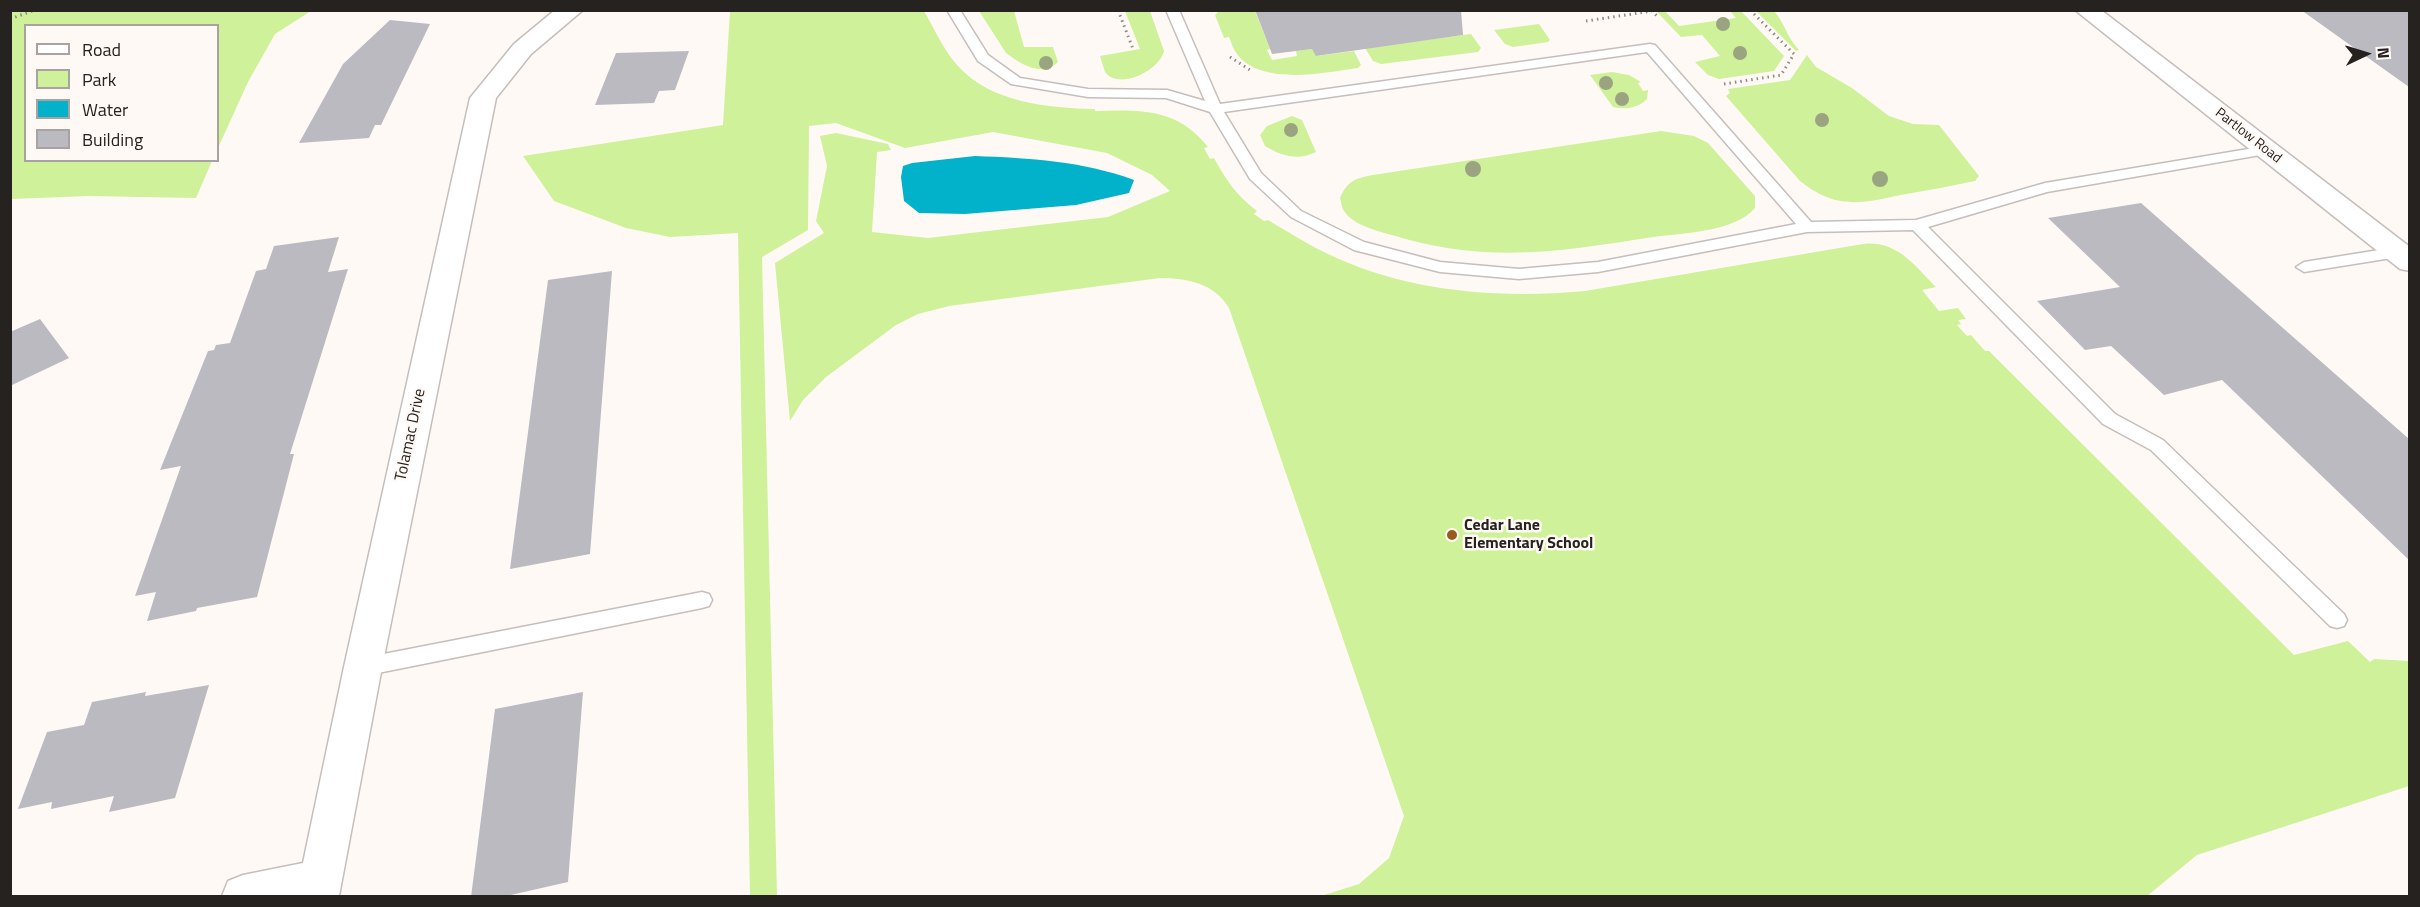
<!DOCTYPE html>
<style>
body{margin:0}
#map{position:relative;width:2420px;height:907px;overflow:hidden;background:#fff9f5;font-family:"Titillium Web",sans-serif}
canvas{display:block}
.frame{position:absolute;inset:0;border:12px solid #252220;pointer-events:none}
.legend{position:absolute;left:24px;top:24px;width:195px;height:138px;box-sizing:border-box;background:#fff9f5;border:2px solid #a8a3a0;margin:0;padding:8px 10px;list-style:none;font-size:18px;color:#252220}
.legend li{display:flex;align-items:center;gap:12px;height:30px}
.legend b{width:30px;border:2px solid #a8a3a0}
.north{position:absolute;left:2336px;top:24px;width:60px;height:60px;-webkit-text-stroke:4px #fff9f5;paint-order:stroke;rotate:86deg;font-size:16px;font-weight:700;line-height:24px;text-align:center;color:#252220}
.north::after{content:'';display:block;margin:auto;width:21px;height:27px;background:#252220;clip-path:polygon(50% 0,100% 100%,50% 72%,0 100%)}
</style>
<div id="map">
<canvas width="2420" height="907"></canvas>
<div class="frame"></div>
<ul class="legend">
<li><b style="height:8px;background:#fff"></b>Road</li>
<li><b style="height:16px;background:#cff199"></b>Park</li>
<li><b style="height:16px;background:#02b1ca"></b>Water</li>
<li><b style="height:16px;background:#bcbac1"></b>Building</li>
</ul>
<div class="north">N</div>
</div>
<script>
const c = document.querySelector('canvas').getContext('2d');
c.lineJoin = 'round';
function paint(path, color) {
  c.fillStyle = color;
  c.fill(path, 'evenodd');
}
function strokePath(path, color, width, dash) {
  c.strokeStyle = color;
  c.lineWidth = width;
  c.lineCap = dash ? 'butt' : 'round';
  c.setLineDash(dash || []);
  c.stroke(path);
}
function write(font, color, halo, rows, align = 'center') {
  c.font = font + ' "Titillium Web",sans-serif';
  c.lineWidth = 5;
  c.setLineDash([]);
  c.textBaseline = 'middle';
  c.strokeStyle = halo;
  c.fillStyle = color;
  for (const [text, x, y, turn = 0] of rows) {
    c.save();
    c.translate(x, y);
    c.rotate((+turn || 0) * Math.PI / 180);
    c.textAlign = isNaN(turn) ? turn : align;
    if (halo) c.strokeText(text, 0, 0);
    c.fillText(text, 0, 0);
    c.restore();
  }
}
paint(new Path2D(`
 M 10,11 L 11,10 L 311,11 L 275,34 L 248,82 L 218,148 L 218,26 L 26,26 L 26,160 L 212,161 L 196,198 L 88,196 L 11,199 Z
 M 730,11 L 924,11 C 934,28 944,51 958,66 C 991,103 1049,108 1095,109 L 1095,111 C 1141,110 1177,108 1208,147 L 1204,148 L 1210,159 L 1214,158 C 1226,180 1237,196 1257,211 L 1254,214 L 1264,221 L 1268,220 C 1287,231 1305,243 1324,252 C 1404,292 1498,299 1585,291 L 1863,244 C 1897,240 1915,266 1936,287 L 1922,290 L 1939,311 L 1958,308 L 1966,319 L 1958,320 L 1961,324 L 1957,325 L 1967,336 L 1971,335 L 1985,351 L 1989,351 L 2294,655 L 2348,641 L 2370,662 L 2374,659 L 2409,661 L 2409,786 L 2197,855 L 2147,896 L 1321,896 L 1359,884 L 1389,858 L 1404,816 L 1229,308 C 1214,283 1187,278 1160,278 L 949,306 L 918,314 L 896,325 L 826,377 L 803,400 L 790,421 L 775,263 L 824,233 L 816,221 L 827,166 L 820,136 L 836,133 L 888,144 L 891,150 L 877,152 L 872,232 L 928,238 L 1108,217 L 1170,191 L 1152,175 L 1107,153 L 993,132 L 905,148 L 836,123 L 809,126 L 808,230 L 762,257 L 777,896 L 750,896 L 738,233 L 670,237 L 626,228 L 554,201 L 523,156 L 723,125 Z
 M 979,11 L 1014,11 L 1024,47 L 1053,47 L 1058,62 C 1042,78 1021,64 1006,53 Z
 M 1125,11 L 1150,11 L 1164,51 C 1160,70 1119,91 1105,72 L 1100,56 L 1140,49 Z
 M 1219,11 L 1255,11 L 1270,49 L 1267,50 L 1272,60 L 1297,56 L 1296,51 L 1312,49 L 1317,56 L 1354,51 L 1361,65 L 1358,68 C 1324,73 1261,86 1237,54 C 1233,49 1231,42 1229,37 L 1224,38 L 1215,15 Z
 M 1656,11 L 1665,11 L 1679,26 L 1736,18 L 1730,11 L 1741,11 L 1784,56 L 1774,71 L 1719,79 L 1708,75 L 1695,62 L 1720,56 L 1702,35 L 1681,37 Z
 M 1756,11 L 1774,11 C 1785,23 1786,36 1799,50 L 1796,51 Z
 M 1539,24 L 1550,40 L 1548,42 L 1513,47 L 1505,44 L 1494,30 Z
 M 1471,34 L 1481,48 L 1478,52 L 1381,64 L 1373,61 L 1365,48 Z
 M 1807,55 L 1816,67 L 1852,88 L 1889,116 L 1913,124 L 1939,125 L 1979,176 L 1975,181 C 1952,186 1929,190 1906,194 C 1862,203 1838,211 1800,181 L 1726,96 L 1730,93 L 1728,89 L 1790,80 Z
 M 1612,72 L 1629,75 L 1641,82 L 1638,83 L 1643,91 L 1648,90 L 1647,99 C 1638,108 1626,110 1613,107 L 1590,75 Z
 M 1292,116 L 1302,120 L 1316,152 C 1299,161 1281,156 1265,146 L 1260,135 L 1267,126 Z
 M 1661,131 L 1694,136 L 1708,143 L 1755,196 L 1755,208 C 1735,232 1683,233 1653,237 C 1558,252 1486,264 1392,235 C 1377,231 1353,225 1344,211 C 1342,208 1341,202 1340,198 C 1347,181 1356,178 1373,175 Z`), '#cff199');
paint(new Path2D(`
 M 975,156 C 1030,158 1082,161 1134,180 L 1129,193 L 1076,205 L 965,214 L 919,213 L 904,201 L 901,177 L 903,166 L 912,163 Z`), '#02b1ca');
paint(new Path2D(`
 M 1255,10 L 1461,10 L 1463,35 L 1316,56 L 1312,49 L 1272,54 Z
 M 2301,10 L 2409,10 L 2409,87 Z
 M 390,20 L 430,24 L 381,125 L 375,125 L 369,138 L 299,143 L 343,64 Z
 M 689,51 L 675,90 L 659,91 L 654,103 L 595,105 L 616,53 Z
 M 2141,203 L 2409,439 L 2409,560 L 2222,380 L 2164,395 L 2111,346 L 2085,350 L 2037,301 L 2120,287 L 2048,218 Z
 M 339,237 L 328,272 L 348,269 L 290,454 L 294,454 L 257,597 L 197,608 L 196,611 L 147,621 L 156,592 L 135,596 L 181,466 L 160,470 L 208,351 L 214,350 L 216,345 L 230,343 L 256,271 L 266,269 L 274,246 Z
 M 612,271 L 590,554 L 510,569 L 548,280 Z
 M 40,319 L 69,358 L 10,386 L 10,332 Z
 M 209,685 L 175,798 L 109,812 L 114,796 L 51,809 L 52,802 L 18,809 L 47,732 L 84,725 L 92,702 L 146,692 L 145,696 Z
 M 583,692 L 568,882 L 502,897 L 471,897 L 495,709 Z`), '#bcbac1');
const lane = new Path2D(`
 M 947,10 L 960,10 L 988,55 L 1020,78 L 1088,89 L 1167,90 L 1205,101 L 1166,10 L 1179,10 L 1220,104 L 1650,44 L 1655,45 L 1811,222 L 1916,220 L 2045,183 L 2266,146 L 2271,147 L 2273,150 L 2271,153 L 2266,154 L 2047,192 L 1928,227 L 2115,414 L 2163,440 L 2344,614 L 2347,620 L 2344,626 L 2337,628 L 2330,626 L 2151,450 L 2103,424 L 1913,230 L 1807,232 L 1598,272 L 1519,279 L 1440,272 L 1354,250 L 1291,217 L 1250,179 L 1210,112 L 1166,98 L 1088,97 L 1011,84 L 978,61 ZM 1647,52 L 1796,224 L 1598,262 L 1519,269 L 1440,262 L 1364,242 L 1301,211 L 1261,173 L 1224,112 Z
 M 2398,247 L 2406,252 L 2404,256 L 2304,272 L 2296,267 L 2304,262 Z
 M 702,592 L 709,594 L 712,600 L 709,606 L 702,608 L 363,676 L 356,673 L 353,667 L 356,661 L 363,658 Z`);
const street = new Path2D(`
 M 555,10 L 583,10 L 531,54 L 496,98 L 382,667 L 339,896 L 222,896 L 228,881 L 243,875 L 303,863 L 344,667 L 470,98 L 514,44 Z
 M 2075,10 L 2101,10 L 2410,247 L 2410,271 L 2400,269 Z`);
strokePath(lane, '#c6beba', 3);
strokePath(street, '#c6beba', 3);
strokePath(new Path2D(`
 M 1118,10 L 1133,49
 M 10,19 L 35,10
 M 1586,21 L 1652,11 L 1658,17
 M 1230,57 L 1253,72
 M 1724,84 L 1781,75 L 1794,54 L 1750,10`), '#8e8a87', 3, [1.5, 4]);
paint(lane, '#fff');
paint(street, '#fff');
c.fillStyle = '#9ba480';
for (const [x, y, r] of [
 [1723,24,7],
 [1740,53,7],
 [1046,63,7],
 [1606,83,7],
 [1622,99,7],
 [1822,120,7],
 [1291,130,7],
 [1473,169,8],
 [1880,179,8]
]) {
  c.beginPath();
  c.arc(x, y, r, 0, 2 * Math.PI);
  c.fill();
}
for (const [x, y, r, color] of [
 [1452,535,6,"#985a20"]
]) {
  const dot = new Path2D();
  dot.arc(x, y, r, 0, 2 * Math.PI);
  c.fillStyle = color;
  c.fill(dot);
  strokePath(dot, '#fff9f5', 2);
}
write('14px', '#252220', '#fff9f5', [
 ["Partlow Road",2248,136,38]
]);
write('16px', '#252220', '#fff9f5', [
 ["Tolamac Drive",411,435,-78]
]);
write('bold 16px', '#252220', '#fff9f5', [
 ["Cedar Lane",1464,526],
 ["Elementary School",1464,544]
], 'left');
</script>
